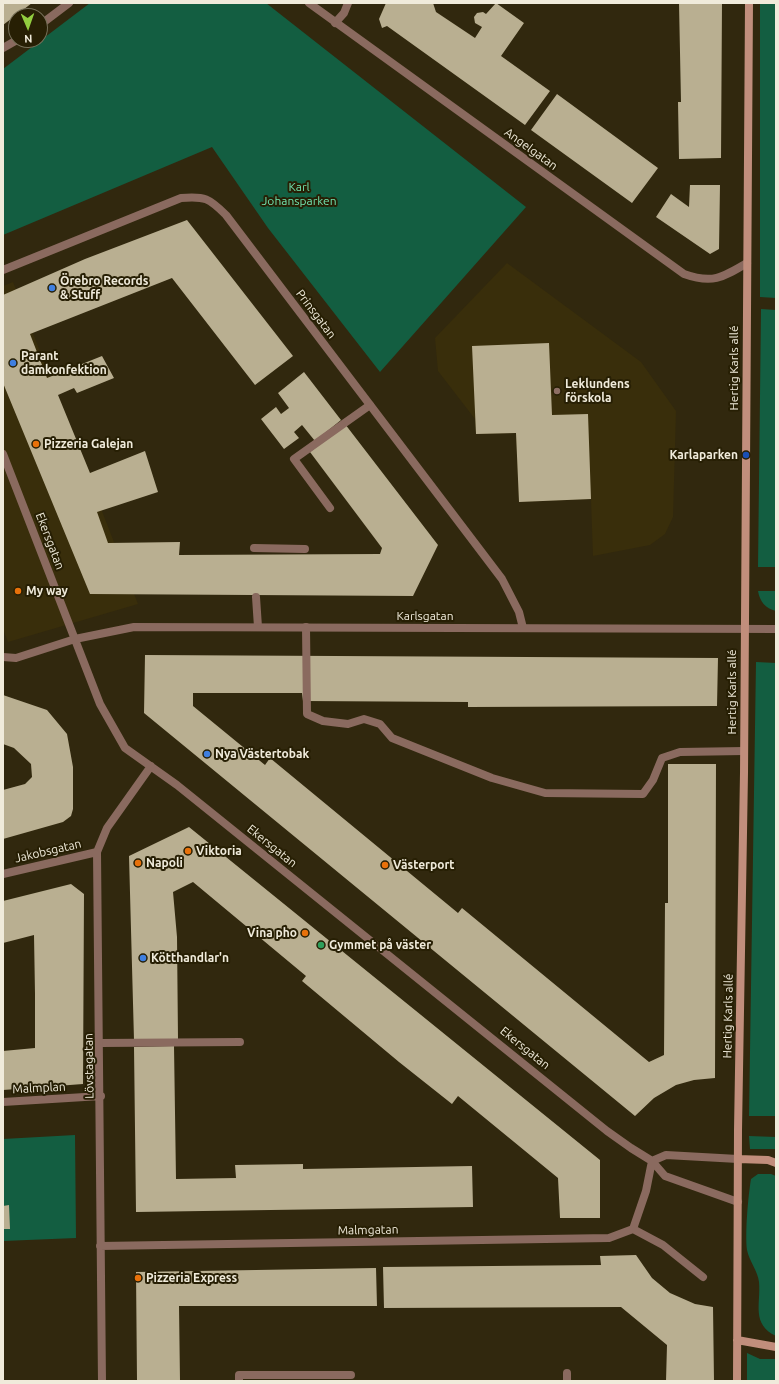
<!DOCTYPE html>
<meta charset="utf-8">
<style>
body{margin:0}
#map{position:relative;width:779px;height:1384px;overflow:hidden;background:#31280e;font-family:Ubuntu,sans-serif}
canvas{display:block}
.frame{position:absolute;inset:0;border:4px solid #f0ebdb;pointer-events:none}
.north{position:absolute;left:8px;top:8px;width:40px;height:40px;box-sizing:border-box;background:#271f04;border:1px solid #77715a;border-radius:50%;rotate:178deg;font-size:11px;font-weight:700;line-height:16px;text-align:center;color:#f0ebdb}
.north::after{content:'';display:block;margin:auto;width:14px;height:18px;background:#92cd3f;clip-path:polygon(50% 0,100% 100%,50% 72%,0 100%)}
</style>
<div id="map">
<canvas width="779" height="1384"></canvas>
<div class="frame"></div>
<div class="north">N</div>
</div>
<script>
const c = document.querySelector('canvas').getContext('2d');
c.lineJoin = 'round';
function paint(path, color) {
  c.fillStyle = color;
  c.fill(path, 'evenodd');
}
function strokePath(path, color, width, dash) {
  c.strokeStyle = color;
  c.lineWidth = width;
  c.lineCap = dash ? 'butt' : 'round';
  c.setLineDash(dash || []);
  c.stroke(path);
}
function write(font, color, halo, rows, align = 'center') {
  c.font = font + ' Ubuntu,sans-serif';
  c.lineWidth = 4;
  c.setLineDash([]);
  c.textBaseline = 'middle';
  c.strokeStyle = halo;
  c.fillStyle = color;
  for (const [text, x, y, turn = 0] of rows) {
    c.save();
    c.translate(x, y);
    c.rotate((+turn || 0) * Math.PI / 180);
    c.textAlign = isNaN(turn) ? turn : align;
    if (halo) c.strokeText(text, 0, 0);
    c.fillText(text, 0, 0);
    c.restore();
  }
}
paint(new Path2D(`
 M 507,263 L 641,362 L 676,411 L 673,517 L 665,534 L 650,545 L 593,556 L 591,499 L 519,502 L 516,433 L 476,434 L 475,419 L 438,371 L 435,338 Z
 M 13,282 L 138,604 L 8,642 L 3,629 L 3,286 Z`), '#392e0b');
paint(new Path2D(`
 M 90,3 L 266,3 L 526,207 L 380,372 L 268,228 L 212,147 L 3,235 L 3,69 Z
 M 760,3 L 776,3 L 776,298 L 760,297 Z
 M 761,309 L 776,310 L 776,567 L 758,567 Z
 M 758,591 L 776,591 L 776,611 C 765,608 760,602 758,591 Z
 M 756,662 L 776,663 L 776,1116 L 749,1116 Z
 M 75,1135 L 76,1238 L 3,1241 L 3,1139 Z
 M 749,1136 L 776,1137 L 776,1149 L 750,1149 Z
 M 758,1174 L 771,1174 L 776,1176 L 776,1336 C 751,1324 761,1304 759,1282 C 758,1271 749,1261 747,1250 C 745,1233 748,1197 751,1179 Z
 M 747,1353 L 760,1359 L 776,1359 L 776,1381 L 747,1381 Z`), '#135e41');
paint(new Path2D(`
 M 3,3 L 32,3 L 3,25 Z
 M 386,3 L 433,3 L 436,12 L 475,38 L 482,27 L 475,23 L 474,17 L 477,13 L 483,12 L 486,14 L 496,3 L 524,23 L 501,56 L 550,91 L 525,125 L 387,26 L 382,28 L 379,19 Z
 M 679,3 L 722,3 L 721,158 L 679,159 L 678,102 L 681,102 Z
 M 557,94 L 658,168 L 632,203 L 531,130 Z
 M 690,185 L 720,185 L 719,249 L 710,254 L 656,217 L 671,194 L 689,207 Z
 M 187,220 L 293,356 L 255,385 L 172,278 L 30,334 L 47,378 L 102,356 L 114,378 L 77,393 L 74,388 L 58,395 L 90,473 L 145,451 L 158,492 L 97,512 L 108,543 L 180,542 L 179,555 L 380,554 L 382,548 L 310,452 L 345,424 L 438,545 L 413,596 L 90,594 L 3,383 L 3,295 L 85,259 Z
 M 549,343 L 552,415 L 588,414 L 591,499 L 519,502 L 516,433 L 476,434 L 472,346 Z
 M 304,372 L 341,420 L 315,441 L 302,425 L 294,432 L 299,438 L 284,449 L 261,419 L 276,407 L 281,414 L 289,408 L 278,393 Z
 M 145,655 L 718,658 L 717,706 L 468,707 L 468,702 L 303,701 L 302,693 L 193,693 L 193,706 L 265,765 L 270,758 L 458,913 L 462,908 L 649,1062 L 664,1055 L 665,903 L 668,903 L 668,764 L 716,764 L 715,1078 L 694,1080 L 676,1085 L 654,1098 L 635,1116 L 144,713 Z
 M 3,695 L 47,710 L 67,734 L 73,767 L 73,809 L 71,816 L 63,822 L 3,839 L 3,790 L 25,784 L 32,777 L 31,764 L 14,748 L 3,744 Z
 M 189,827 L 600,1160 L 600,1218 L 560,1218 L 558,1178 L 458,1096 L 452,1104 L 399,1062 L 302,981 L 306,976 L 193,882 L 173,892 L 177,937 L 178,1039 L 134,1040 L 129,856 Z
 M 71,884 L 84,894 L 83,1084 L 3,1090 L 3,1051 L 35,1048 L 35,994 L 34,935 L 3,943 L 3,901 Z
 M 174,1046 L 176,1179 L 236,1178 L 235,1165 L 303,1164 L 303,1169 L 472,1166 L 473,1207 L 136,1212 L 134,1047 Z
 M 9,1205 L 10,1229 L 3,1229 L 3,1206 Z
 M 636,1255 L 652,1278 L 670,1293 L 695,1304 L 713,1307 L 714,1381 L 666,1381 L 667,1345 L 621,1307 L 384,1308 L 383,1267 L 601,1265 L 600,1256 Z
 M 376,1268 L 377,1306 L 179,1306 L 180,1381 L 137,1381 L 136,1272 Z`), '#b9af91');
strokePath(new Path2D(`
 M 330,508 L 294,459 L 370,405
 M 254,548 L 305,549
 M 256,597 L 258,627
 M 306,627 L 307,714 L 323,721 L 348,724 L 364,719 L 380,724 L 392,738 L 492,778 L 545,793 L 643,794 L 653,780 L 662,758 L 680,752 L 744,751
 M 101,1043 L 240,1042
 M 567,1373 L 567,1381
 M 239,1381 L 239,1375 L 351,1375`), '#8a6a5f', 8);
strokePath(new Path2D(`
 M 309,3 L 684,274 C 712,284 722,278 747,263
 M 335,23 L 344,13 L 348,3
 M 40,25 L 69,3
 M 3,48 L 17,40
 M 3,270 L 181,198 C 205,196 209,198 226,215 L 502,579 L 519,612 L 523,628
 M 3,454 L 100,704 L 125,748 L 177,785 L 607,1131 L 631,1148 L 652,1161 L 665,1176 L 738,1202
 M 3,657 L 16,658 L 75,639 L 134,627 L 776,629
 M 3,874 L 97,852
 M 3,1102 L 101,1096
 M 652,1161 L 666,1155 L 738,1159
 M 633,1229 L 663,1245 L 703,1277
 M 100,1246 L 609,1238 L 633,1229 L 646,1191 L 652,1161
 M 102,1381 C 100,1205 100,1029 97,852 L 107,828 L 151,766`), '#8a6a5f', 8);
strokePath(new Path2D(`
 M 738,1159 L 768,1160 L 776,1163
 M 737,1340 L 776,1347
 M 737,1381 L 738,1130 L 744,773 L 749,3`), '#c18e7c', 8);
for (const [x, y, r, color] of [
 [52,288,4,"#3f7fe0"],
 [13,363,4,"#3f7fe0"],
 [557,391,4,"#8d6e63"],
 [36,444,4,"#e8710a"],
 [746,455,4,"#1a4fb4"],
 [18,591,4,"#e8710a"],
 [207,754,4,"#3f7fe0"],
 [188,851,4,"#e8710a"],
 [138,863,4,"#e8710a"],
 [385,865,4,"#e8710a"],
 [305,933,4,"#e8710a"],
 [321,945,4,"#2e9e5b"],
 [143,958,4,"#3f7fe0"],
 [138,1278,4,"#e8710a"]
]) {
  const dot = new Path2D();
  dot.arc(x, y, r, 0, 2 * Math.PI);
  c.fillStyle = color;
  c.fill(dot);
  strokePath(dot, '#271f04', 1.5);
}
write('12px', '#f0ebdb', '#271f04', [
 ["Angelgatan",531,149,36],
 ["Prinsgatan",316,314,53],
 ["Hertig Karls allé",734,368,-90],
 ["Ekersgatan",50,541,69],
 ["Karlsgatan",425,616],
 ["Hertig Karls allé",732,692,-90],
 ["Ekersgatan",272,846,39],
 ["Jakobsgatan",48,851,-13],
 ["Hertig Karls allé",728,1016,-89],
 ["Ekersgatan",525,1048,39],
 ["Lövstagatan",89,1066,-91],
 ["Malmplan",39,1088,-3],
 ["Malmgatan",368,1230,-1]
]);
write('12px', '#71e4b0', '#271f04', [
 ["Karl",299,187],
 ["Johansparken",299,201]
]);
write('bold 12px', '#f0ebdb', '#271f04', [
 ["Örebro Records",60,281],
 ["& Stuff",60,295],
 ["Parant",21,356],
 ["damkonfektion",21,370],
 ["Leklundens",565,384],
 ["förskola",565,398],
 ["Pizzeria Galejan",44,444],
 ["Karlaparken",738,455,"right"],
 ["My way",26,591],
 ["Nya Västertobak",215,754],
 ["Viktoria",196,851],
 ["Napoli",146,863],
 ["Västerport",393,865],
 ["Vina pho",297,933,"right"],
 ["Gymmet på väster",329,945],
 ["Kötthandlar'n",151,958],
 ["Pizzeria Express",146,1278]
], 'left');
</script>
